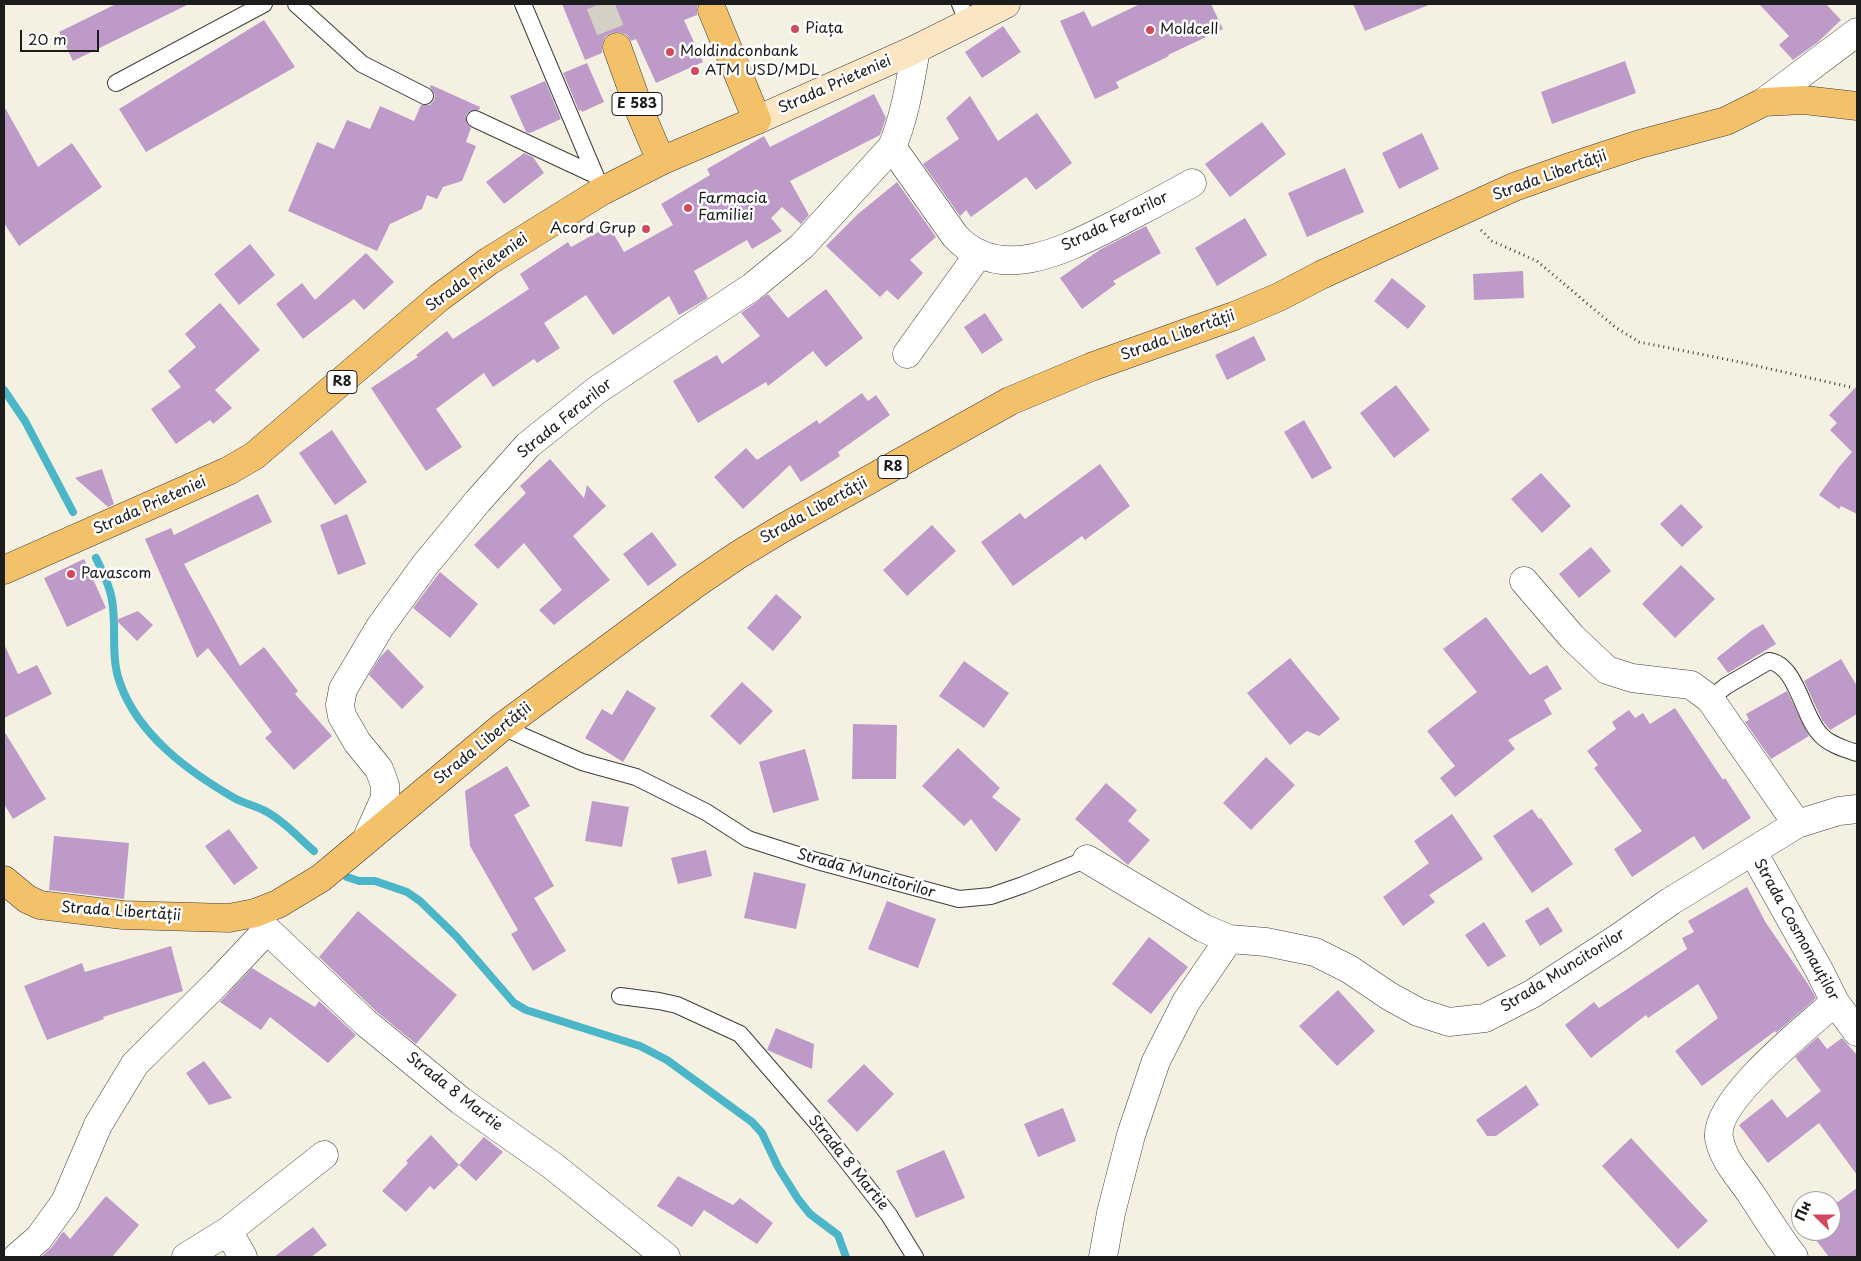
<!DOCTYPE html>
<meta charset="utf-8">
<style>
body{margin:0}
#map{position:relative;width:1861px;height:1261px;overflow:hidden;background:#f5f1e2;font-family:"Playpen Sans",sans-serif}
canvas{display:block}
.frame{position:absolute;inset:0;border:5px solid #1c1c1c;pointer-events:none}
.north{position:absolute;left:1791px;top:1191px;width:50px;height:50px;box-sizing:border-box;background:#fff;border:1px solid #a4a4a4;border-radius:50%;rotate:292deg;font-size:14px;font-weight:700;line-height:20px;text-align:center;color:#1c1c1c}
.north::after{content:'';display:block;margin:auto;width:18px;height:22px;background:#d1495b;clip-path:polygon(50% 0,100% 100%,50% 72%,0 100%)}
.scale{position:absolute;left:20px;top:30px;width:79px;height:22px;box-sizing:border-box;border:2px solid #1c1c1c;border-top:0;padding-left:6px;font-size:15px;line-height:18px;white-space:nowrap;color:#1c1c1c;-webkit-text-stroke:4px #fff;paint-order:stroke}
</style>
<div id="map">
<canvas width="1861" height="1261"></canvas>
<div class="frame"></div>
<div class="north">Пн</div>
<div class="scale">20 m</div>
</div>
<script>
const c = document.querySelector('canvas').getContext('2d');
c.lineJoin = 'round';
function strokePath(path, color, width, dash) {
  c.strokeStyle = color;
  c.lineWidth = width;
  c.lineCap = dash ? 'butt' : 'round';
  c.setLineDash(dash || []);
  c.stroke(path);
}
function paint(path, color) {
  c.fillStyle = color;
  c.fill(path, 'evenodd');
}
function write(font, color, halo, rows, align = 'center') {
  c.font = font + ' "Playpen Sans",sans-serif';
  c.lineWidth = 5;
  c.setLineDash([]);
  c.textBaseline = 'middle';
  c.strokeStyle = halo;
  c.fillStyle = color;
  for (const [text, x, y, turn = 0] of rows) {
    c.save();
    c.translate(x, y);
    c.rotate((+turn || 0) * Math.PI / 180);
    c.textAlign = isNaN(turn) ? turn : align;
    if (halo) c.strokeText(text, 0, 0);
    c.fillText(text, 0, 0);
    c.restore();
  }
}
strokePath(new Path2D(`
 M 4,390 L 25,421 L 73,512
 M 96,558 C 102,571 110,585 112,600 C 117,628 110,656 120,683 C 138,735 189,772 236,799 C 246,804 257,806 267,812 C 284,821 299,838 314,851
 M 347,877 L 359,881 L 375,881 L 407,892 L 420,901 L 456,936 L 514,1003 L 526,1010 L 640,1046 L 667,1060 L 752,1122 L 762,1133 L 778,1167 L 798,1199 L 810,1214 L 838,1235 L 846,1257`), '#4bb6c8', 8);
paint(new Path2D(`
 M 116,4 L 189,4 L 73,61 L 59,32 Z
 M 562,4 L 698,4 L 697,8 L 697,15 L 684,20 L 703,62 L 656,83 L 636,39 L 631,41 L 627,35 L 619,32 L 611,33 L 605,37 L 602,45 L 602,53 L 585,60 Z
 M 1140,4 L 1211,4 L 1223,29 L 1168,55 L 1169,56 L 1116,82 L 1119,88 L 1095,99 L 1060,21 L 1084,11 L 1092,27 Z
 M 1353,4 L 1431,4 L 1365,31 Z
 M 1759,4 L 1826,4 L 1841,20 L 1818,42 L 1793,60 L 1779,45 L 1789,36 Z
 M 264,20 L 295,67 L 146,152 L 119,109 Z
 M 1003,26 L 1021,52 L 982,78 L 965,52 Z
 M 1625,61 L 1636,93 L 1552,124 L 1541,92 Z
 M 587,63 L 604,102 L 582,112 L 581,110 L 579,111 L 563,73 Z
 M 545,81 L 561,119 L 530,133 L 526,132 L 510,96 Z
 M 431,85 L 480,107 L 479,110 L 470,111 L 466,115 L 467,124 L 471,128 L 466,142 L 476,146 L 462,181 L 443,187 L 437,199 L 427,195 L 422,209 L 390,224 L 377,251 L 288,211 L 317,142 L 334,149 L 347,120 L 370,129 L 380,106 L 414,121 L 421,105 L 430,105 L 434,100 L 435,95 L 430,87 Z
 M 874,94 L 886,118 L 880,135 L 790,181 L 809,215 L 801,224 L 782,207 L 771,218 L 782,231 L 752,249 L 747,240 L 694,271 L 708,298 L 679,315 L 669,296 L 613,335 L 586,295 L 544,323 L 560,348 L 537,363 L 534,359 L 493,387 L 484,373 L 436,409 L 462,447 L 426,471 L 371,388 L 418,357 L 416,355 L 447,331 L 453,339 L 529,289 L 520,274 L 568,242 L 571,247 L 609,226 L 624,252 L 673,225 L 661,204 L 710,175 L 707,169 L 764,136 L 770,147 Z
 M 970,96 L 998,141 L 1037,113 L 1072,163 L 1036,190 L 1026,177 L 971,217 L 966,210 L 960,216 L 923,164 L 959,139 L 946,118 Z
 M 4,106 L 38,167 L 72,143 L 102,187 L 19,246 L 4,223 Z
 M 1262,122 L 1286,154 L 1230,197 L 1205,164 Z
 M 1422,133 L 1439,169 L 1399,189 L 1382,153 Z
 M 524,153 L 533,157 L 544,173 L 504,204 L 486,182 Z
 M 1345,168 L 1364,212 L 1307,237 L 1288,193 Z
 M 897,182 L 936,237 L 910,260 L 923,273 L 898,300 L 887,290 L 880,297 L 826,246 L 858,214 Z
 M 1245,218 L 1267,255 L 1217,286 L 1195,248 Z
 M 1146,226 L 1161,253 L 1113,281 L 1116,284 L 1082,309 L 1060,278 L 1101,249 Z
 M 250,244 L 275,275 L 239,305 L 214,274 Z
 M 366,253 L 394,282 L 364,310 L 354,299 L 303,339 L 276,304 L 302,283 L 315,300 Z
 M 1523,271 L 1524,298 L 1474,300 L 1473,274 Z
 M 1392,278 L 1426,306 L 1408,329 L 1374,301 Z
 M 826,289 L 863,338 L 826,367 L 813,351 L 768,386 L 766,382 L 698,423 L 673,381 L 717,355 L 722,364 L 760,336 L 741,313 L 768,294 L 788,318 Z
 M 220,303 L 260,350 L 215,390 L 232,408 L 213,424 L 210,420 L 176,444 L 151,409 L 181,387 L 168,371 L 196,347 L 185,334 Z
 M 985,313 L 1003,340 L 982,354 L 964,327 Z
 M 1254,336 L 1266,360 L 1227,380 L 1215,355 Z
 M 1396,385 L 1430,430 L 1394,458 L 1360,413 Z
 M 1857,386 L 1857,514 L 1841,506 L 1839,509 L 1819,495 L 1839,467 L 1852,452 L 1830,430 L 1837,423 L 1829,415 Z
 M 862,393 L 868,401 L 876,395 L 890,415 L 838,452 L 840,456 L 801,482 L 790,465 L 743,509 L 714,477 L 746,448 L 757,460 L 817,420 L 819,424 Z
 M 1304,420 L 1332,468 L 1312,479 L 1284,432 Z
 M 332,430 L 367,482 L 335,505 L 299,453 Z
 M 550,459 L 584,498 L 587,485 L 606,506 L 573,536 L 610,580 L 554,625 L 539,610 L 562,590 L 524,543 L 498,569 L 474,545 L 526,493 L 520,486 Z
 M 1100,464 L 1130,506 L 1085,540 L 1082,536 L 1013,586 L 981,542 L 1020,513 L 1025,519 Z
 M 102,469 L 114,504 L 108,507 L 75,478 Z
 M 1541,473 L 1571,506 L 1542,533 L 1511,499 Z
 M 258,494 L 272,522 L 184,564 L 240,666 L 264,647 L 298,691 L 295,694 L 332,736 L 294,770 L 265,738 L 272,732 L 208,648 L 197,658 L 145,539 L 171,528 L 174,535 Z
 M 1681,504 L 1703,527 L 1682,547 L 1660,524 Z
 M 347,514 L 366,564 L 338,575 L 320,525 Z
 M 932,525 L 956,551 L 907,596 L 883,570 Z
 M 652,532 L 677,565 L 648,586 L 623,554 Z
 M 1591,547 L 1611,571 L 1579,598 L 1559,574 Z
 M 84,559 L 106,608 L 67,627 L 44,578 Z
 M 1681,565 L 1715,599 L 1675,638 L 1642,604 Z
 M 440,572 L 478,604 L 450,638 L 413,608 Z
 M 776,594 L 802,617 L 773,651 L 747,628 Z
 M 138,611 L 153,625 L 137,641 L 116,620 Z
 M 1486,617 L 1530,675 L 1547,665 L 1562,689 L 1544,700 L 1552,714 L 1508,740 L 1515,749 L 1455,797 L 1440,778 L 1455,766 L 1427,731 L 1477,692 L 1443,649 Z
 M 1763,624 L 1776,644 L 1728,673 L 1717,658 L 1751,631 Z
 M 4,644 L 18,674 L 37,665 L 52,694 L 4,718 Z
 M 388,649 L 424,687 L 402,709 L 369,675 L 380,657 Z
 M 1290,658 L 1340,719 L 1319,736 L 1307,731 L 1290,745 L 1247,693 Z
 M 1841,659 L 1857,686 L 1857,714 L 1830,730 L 1822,720 L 1804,681 Z
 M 964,661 L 1009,693 L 984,728 L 939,696 Z
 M 742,682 L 773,711 L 740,745 L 710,716 Z
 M 627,690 L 656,708 L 623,762 L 585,738 L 602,709 L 612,715 Z
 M 1787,691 L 1809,736 L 1771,759 L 1745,722 L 1749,720 L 1746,714 Z
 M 1675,708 L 1723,780 L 1725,778 L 1751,818 L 1703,850 L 1694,836 L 1632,877 L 1614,849 L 1642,831 L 1594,768 L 1598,765 L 1587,751 L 1616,729 L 1612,722 L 1629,710 L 1635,718 L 1643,713 L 1650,724 Z
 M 853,724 L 897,725 L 896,779 L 852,779 Z
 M 4,731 L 46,799 L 13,819 L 4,804 Z
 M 958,748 L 1000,788 L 992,797 L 1021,819 L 996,852 L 971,819 L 964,826 L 922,786 Z
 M 805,749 L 819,800 L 773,813 L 759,762 Z
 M 1266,757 L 1295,785 L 1251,830 L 1223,803 Z
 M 507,766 L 530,806 L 514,815 L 554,886 L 534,898 L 566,951 L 533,971 L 511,934 L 518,930 L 470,846 L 465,791 Z
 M 1106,783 L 1137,810 L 1128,821 L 1150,840 L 1128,865 L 1075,819 Z
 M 592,801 L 629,807 L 622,847 L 585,841 Z
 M 1532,809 L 1539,819 L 1541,818 L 1573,864 L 1532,893 L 1493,836 Z
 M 1452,814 L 1483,859 L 1429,895 L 1435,902 L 1403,926 L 1383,897 L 1429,863 L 1414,841 Z
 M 229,829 L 258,868 L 234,885 L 205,846 Z
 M 54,836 L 129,843 L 124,899 L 49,890 Z
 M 706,850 L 712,876 L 678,884 L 671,858 Z
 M 754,872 L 806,884 L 796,929 L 744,918 Z
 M 1747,887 L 1766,923 L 1808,984 L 1816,998 L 1776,1033 L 1775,1031 L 1702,1086 L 1675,1051 L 1718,1018 L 1698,984 L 1648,1018 L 1646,1015 L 1591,1058 L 1565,1025 L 1594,1002 L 1599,1008 L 1687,949 L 1682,938 L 1694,932 L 1688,921 Z
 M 887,901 L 936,919 L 918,968 L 868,949 Z
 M 1548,907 L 1563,931 L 1540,946 L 1525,921 Z
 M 358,911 L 457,995 L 416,1044 L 376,1011 L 319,957 Z
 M 1484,922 L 1506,956 L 1488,967 L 1465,935 Z
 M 1149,937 L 1188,967 L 1151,1014 L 1112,984 Z
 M 171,946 L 183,991 L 103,1017 L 104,1019 L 47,1040 L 24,986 L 82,963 L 85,972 Z
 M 252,968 L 315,1007 L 319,1001 L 356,1035 L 328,1063 L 270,1017 L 261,1030 L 220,1002 Z
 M 1338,990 L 1375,1031 L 1337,1066 L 1299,1026 Z
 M 776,1028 L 814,1044 L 812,1069 L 767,1050 Z
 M 1818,1037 L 1827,1049 L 1842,1038 L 1857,1055 L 1857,1175 L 1819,1123 L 1768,1163 L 1739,1125 L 1772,1099 L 1787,1118 L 1821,1091 L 1795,1057 Z
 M 204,1061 L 232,1098 L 209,1105 L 186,1073 Z
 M 864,1064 L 894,1094 L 857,1132 L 827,1101 Z
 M 1526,1085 L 1539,1105 L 1496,1136 L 1487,1136 L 1476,1120 Z
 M 1063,1108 L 1076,1141 L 1038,1157 L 1024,1124 Z
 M 431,1135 L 459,1165 L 434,1190 L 430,1186 L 406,1212 L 382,1191 L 408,1163 L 406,1161 Z
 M 484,1137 L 503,1152 L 476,1181 L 459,1165 Z
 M 1631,1138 L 1708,1221 L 1678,1249 L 1602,1166 Z
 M 944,1150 L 965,1198 L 916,1218 L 896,1171 Z
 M 678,1176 L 733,1205 L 740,1198 L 773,1223 L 757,1244 L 704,1210 L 692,1227 L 657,1206 Z
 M 1857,1188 L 1857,1257 L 1829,1257 L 1809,1231 L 1831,1231 L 1831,1207 Z
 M 106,1196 L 139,1225 L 112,1257 L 41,1257 L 52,1247 L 62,1233 L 64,1232 L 70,1239 Z
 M 313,1227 L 327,1245 L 311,1257 L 274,1257 Z`), '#be9ac9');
strokePath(new Path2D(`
 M 600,4 L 617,47`), '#d4d1c4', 28, [28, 14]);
const lane = new Path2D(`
 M 296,4 L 362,64 L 425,96
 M 523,4 L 602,191
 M 960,4 L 968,23
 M 116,83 L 264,4
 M 475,119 L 593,174
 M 1710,699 L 1726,686 L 1769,661 C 1797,665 1802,715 1820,734 C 1828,744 1845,749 1857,753
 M 502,727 L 582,762 L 636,777 L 706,812 L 748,839 L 817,861 L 959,899 L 991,896 L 1023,885 L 1087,859
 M 620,996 L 659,1001 L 677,1005 L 740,1034 L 818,1124 L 889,1215 L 915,1257`);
const street = new Path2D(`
 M 1764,102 L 1857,32
 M 892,147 L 955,236 C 1000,285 1066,249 1114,225 C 1140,211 1166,198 1192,183
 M 907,354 L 978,255
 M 1524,581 L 1572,637 L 1607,670 L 1632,678 L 1691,685 L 1710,699 L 1797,824
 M 367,838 L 385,798 L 385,785 L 379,769 L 357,742 L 342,716 L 340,705 L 343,689 L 380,627 L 425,565 L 478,501 L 528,445 L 597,390 L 752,287 L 802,246 L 892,147 C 905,116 910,83 916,49
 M 1753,852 L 1819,970 L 1835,1002 L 1857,1032
 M 1087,859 L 1203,928 L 1229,939
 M 255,913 L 267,930 L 366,1023 L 461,1101 L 553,1166 L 666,1257
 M 228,1231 L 243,1257
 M 17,1257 L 39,1238 L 65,1202 L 98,1125 L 135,1064 L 218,982 L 267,930
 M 186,1257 L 228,1231 L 324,1155
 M 1103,1257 L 1111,1213 L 1131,1135 L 1156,1061 L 1186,1002 L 1229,939 L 1266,942 L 1315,952 L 1349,969 L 1389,996 L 1418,1012 L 1449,1022 L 1485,1018 L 1532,994 L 1618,938 L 1671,901 L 1797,824 L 1839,811 L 1857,809
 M 1794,1257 C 1778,1237 1765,1215 1751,1194 C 1739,1176 1723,1160 1719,1138 C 1713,1101 1808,1026 1835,1002`);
const secondary = new Path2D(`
 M 757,120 L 916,49 L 1006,4`);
const highway = new Path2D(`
 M 617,47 L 641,114 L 661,161
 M 4,570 L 228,471 L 254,456 L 440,297 L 489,261 L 602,191 L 661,161 L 757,120 L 712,10
 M 4,880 L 27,899 L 40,905 L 123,915 L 229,918 L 255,913 L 278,904 L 321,878 L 502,727 L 694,585 L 738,555 L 783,528 L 1010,401 L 1091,367 L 1234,316 L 1279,297 L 1321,275 L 1514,187 L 1576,165 L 1640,144 L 1726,121 L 1764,102 L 1804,100 L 1857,106`);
strokePath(lane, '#3d3c3a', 18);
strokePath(street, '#3d3c3a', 29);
strokePath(secondary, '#3d3c3a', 29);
strokePath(highway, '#3d3c3a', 29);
strokePath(new Path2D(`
 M 1481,230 L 1492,241 L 1537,261 L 1615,327 L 1639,342 L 1735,361 L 1850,387`), '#3d3c3a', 3, [1, 4]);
strokePath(lane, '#fff', 16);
strokePath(street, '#fff', 28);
strokePath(secondary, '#fbe6c4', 28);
strokePath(highway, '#f4c16b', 28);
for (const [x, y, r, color] of [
 [795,29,5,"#d1495b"],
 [1150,30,5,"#d1495b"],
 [670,52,5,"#d1495b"],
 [695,71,5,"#d1495b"],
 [688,208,5,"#d1495b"],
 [646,229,5,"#d1495b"],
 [71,574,5,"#d1495b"]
]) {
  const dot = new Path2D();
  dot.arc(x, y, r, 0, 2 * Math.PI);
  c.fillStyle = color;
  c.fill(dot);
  strokePath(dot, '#fff', 2);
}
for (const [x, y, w] of [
 [637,104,50],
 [342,382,30],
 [893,467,30]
]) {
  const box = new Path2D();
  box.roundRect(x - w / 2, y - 11.5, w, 23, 4);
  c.fillStyle = '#fff';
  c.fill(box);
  strokePath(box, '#1c1c1c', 1);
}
write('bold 14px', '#1c1c1c', null, [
 ["E 583",637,104],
 ["R8",342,382],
 ["R8",893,467]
]);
write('15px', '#1c1c1c', '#fff', [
 ["Piața",805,29],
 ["Moldcell",1160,30],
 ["Moldindconbank",680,52],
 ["ATM USD/MDL",705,71],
 ["Farmacia",698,199],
 ["Familiei",698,216],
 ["Acord Grup",636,229,"right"],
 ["Pavascom",81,574]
], 'left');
write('15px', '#1c1c1c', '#fff', [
 ["Strada Prieteniei",835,85,-24],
 ["Strada Libertății",1550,176,-20],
 ["Strada Ferarilor",1115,222,-26],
 ["Strada Prieteniei",477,273,-36],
 ["Strada Libertății",1178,336,-20],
 ["Strada Ferarilor",565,419,-39],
 ["Strada Prieteniei",150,506,-24],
 ["Strada Libertății",814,511,-29],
 ["Strada Libertății",483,744,-39],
 ["Strada Muncitorilor",866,874,16],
 ["Strada Libertății",121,912,4],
 ["Strada Cosmonauților",1796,930,61],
 ["Strada Muncitorilor",1563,971,-32],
 ["Strada 8 Martie",454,1092,38],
 ["Strada 8 Martie",848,1163,51]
]);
</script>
